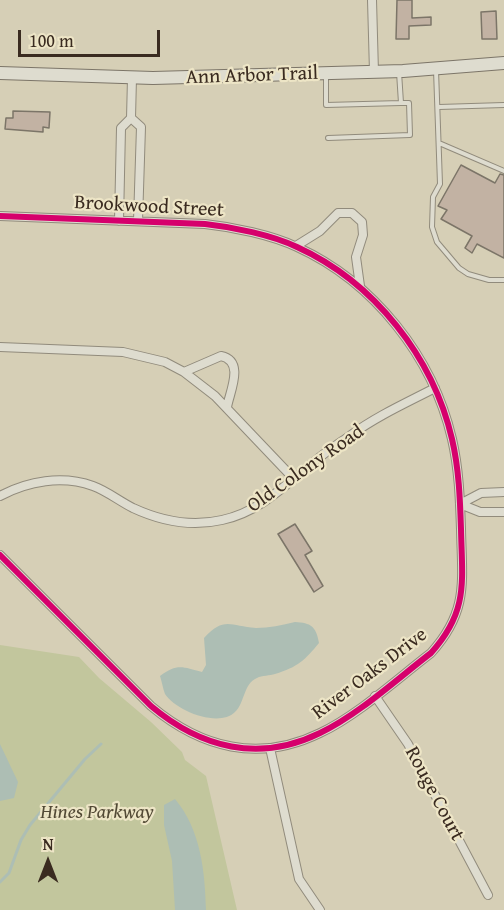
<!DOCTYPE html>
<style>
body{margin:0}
#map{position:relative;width:504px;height:910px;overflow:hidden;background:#d6cfb6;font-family:"Gentium Book Plus",serif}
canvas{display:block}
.north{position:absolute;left:18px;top:832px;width:60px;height:60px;-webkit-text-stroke:4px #ede5c6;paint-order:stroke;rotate:0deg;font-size:16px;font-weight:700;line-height:24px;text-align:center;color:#3a2b20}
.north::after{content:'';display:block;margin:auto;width:21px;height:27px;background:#3a2b20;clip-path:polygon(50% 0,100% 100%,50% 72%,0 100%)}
.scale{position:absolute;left:18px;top:30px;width:142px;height:27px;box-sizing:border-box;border:3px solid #3a2b20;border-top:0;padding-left:8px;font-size:18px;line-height:21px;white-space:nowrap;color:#3a2b20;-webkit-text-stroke:4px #ede5c6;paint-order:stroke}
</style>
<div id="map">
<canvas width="504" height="910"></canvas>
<div class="north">N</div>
<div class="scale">100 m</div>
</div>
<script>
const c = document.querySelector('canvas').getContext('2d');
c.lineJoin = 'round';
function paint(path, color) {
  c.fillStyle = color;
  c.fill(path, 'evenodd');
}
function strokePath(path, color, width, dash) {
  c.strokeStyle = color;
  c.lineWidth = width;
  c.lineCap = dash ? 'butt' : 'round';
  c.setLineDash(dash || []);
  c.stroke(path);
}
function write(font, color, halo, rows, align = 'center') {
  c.font = font + ' "Gentium Book Plus",serif';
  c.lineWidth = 4.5;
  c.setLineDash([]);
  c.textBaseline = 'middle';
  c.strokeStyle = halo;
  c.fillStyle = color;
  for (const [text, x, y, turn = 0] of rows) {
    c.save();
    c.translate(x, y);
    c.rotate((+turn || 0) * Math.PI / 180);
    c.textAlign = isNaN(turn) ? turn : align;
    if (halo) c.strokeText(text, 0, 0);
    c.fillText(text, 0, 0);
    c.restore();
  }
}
paint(new Path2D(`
 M 0,645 L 79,657 L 99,678 L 151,722 L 182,752 L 185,760 L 206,776 L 237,910 L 0,910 Z`), '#c2c69d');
paint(new Path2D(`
 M 295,622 C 311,623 316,626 319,643 C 305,660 298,667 275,674 C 270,676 262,675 257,678 C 243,684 245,703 235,712 C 219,728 176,711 165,694 C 163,689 162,682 160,676 C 177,663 183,667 202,672 L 206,665 L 204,638 C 224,616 230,626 256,628 C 269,628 282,625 295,622 Z
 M 0,744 L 18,782 L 14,798 L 0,801 Z
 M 175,799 C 201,830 205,872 206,910 L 175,910 L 172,861 L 164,825 L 164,805 Z`), '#adbeb4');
strokePath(new Path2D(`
 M 0,882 L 9,873 L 21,840 L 30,825 L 85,759 L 101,744`), '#adbeb4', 3);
const building = new Path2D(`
 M 397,0 L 412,0 L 412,18 L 431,17 L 431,25 L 409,26 L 409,39 L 396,39 Z
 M 496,11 L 497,39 L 482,39 L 481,12 Z
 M 13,111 L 50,112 L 49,128 L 43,127 L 43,132 L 5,129 L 6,118 L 13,118 Z
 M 461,165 L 495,183 L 500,174 L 504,175 L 504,258 L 477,244 L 472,253 L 465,248 L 472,236 L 441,219 L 447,210 L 438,206 Z
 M 295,524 L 312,551 L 305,555 L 323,586 L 314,592 L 278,534 Z`);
paint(building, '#c2b2a3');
strokePath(building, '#7c7568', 1.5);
const lane = new Path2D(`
 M 436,70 L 440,184 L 433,197 L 432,227 L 437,242 L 459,268 L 468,274 L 489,280 L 504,280
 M 326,74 L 326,105 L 401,103 L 399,72
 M 439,107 L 504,105
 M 328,138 L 410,135 L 409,103 L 401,103
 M 439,143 L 504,171`);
const street = new Path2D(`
 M 372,0 L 374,72
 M 131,118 L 141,127 L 138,221
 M 0,216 L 205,224 C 233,227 272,235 297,247 C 374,282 433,357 452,439 C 459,469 460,499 461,529 C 462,581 469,611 431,653 C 397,679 358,715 320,733 C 259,763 201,748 151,706 L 0,555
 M 119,221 L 121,128 L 131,118 L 132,78
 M 296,246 L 320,231 L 338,213 L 352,213 L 362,222 L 363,235 L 356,257 L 360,286
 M 0,347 L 123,352 L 165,362 L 184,372 L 215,396 L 294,479
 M 184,372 L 221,356 C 245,361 230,391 227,407
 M 504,492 L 481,493 L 460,504 L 480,512 L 504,512
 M 0,496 C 28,481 62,475 93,486 C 107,491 119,501 133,508 C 161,521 192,527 222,520 C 260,512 285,485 314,462 C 325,452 338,444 351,435 C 377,416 406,403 435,388
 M 375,696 L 408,744 L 488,895
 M 270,748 L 299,879 L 320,910`);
const secondary = new Path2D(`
 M 0,73 L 153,78 L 403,71 L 504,63`);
strokePath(lane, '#918b7c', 6);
strokePath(street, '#918b7c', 10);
strokePath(secondary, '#7c7568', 14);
strokePath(lane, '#dedccf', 4);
strokePath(street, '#dedccf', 8);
strokePath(secondary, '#dedccf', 12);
strokePath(new Path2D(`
 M 0,216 L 205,224 C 233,227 272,235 297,247 C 374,282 433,357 452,439 C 459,469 460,499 461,529 C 462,581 469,611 431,653 C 397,679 358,715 320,733 C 259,763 201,748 151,706 L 0,555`), '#d6006c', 6);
write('20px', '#3a2b20', '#ede5c6', [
 ["Ann Arbor Trail",252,76,-2],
 ["Brookwood Street",149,207,3],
 ["Old Colony Road",306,469,-35],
 ["River Oaks Drive",370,674,-37],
 ["Rouge Court",434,794,62]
]);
write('italic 20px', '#524935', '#ede5c6', [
 ["Hines Parkway",97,813]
]);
</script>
